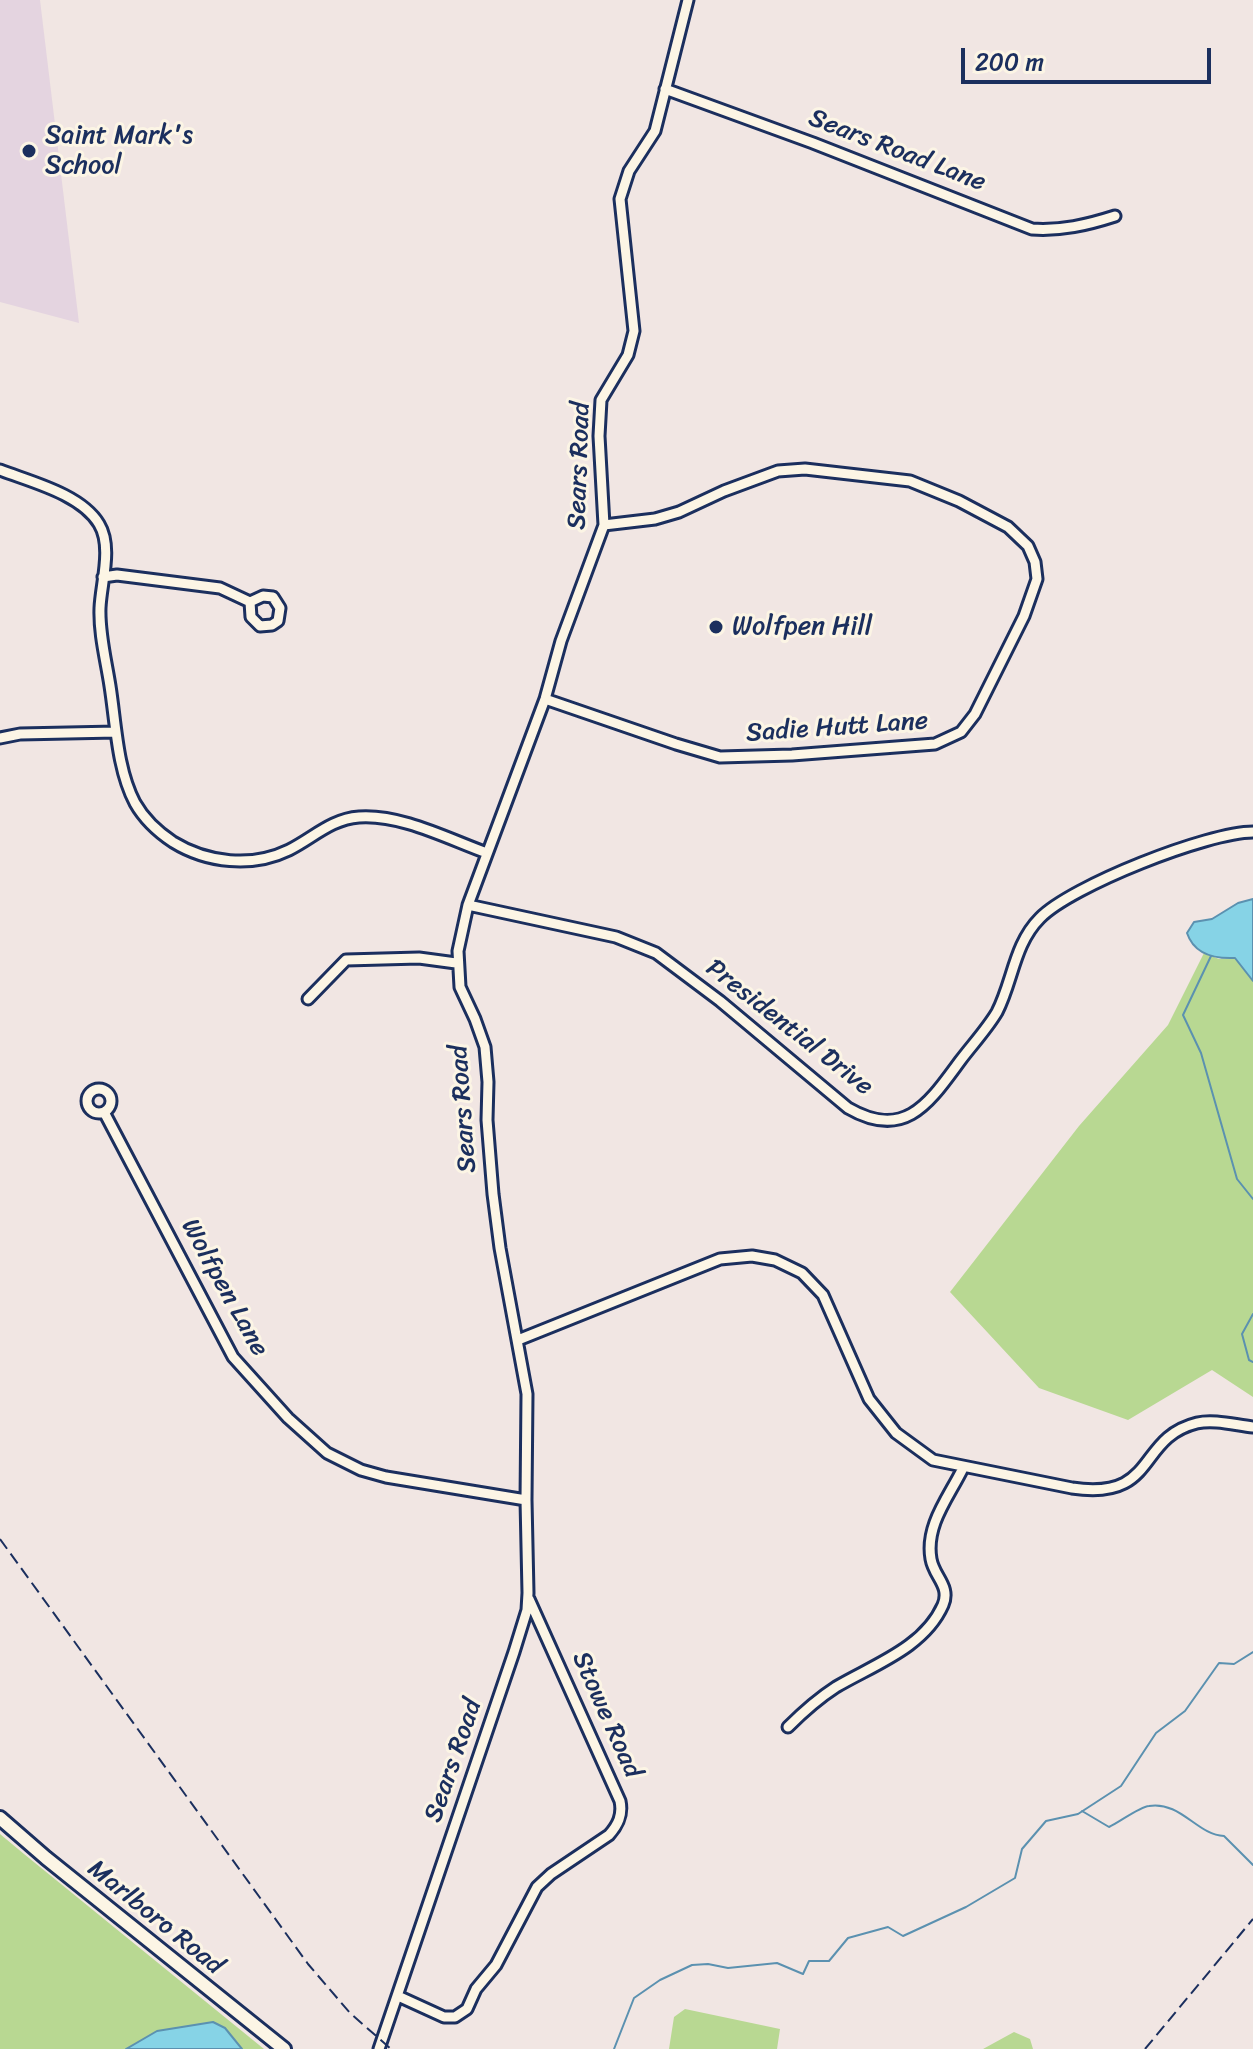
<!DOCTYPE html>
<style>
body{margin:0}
#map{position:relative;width:1253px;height:2049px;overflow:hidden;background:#f1e6e3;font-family:Sriracha,sans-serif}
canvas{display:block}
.scale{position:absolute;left:961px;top:48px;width:250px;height:36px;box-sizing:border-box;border:4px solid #1b2f5e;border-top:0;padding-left:10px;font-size:24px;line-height:28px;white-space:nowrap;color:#1b2f5e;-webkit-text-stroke:6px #fcf5e5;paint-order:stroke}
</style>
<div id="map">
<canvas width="1253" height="2049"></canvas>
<div class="scale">200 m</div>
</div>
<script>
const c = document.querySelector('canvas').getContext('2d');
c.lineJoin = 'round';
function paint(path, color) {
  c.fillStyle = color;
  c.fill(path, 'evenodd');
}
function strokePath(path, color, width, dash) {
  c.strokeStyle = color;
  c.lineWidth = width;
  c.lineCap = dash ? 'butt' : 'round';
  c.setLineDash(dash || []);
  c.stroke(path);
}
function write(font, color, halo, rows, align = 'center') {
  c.font = font + ' Sriracha,sans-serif';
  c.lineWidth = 6;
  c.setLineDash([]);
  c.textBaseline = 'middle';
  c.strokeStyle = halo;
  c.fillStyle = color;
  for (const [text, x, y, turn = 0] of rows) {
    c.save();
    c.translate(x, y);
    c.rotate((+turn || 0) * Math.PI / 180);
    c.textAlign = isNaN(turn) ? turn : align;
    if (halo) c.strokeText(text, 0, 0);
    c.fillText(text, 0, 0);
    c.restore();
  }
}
paint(new Path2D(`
 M 0,0 L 40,0 L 79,323 L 0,302 Z`), '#e4d4e0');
paint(new Path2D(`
 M 1204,953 L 1219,959 L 1235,958 L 1253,981 L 1253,1397 L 1212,1370 L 1128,1420 L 1039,1388 L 950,1292 L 1079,1126 L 1168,1025 Z
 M 0,1834 L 24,1854 L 264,2049 L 0,2049 Z
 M 685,2009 L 780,2029 L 777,2049 L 669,2049 L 674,2017 Z
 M 1014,2032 L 1030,2039 L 1033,2049 L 983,2049 Z`), '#b8d892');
const water = new Path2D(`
 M 1253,899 L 1253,981 L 1235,958 C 1214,959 1194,954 1187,933 L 1194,922 L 1212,919 L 1238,903 Z
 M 213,2022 L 225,2028 L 242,2049 L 126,2049 L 157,2031 Z`);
paint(water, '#86d3e6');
strokePath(water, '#5b91b0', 2);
strokePath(new Path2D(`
 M 1211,956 L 1183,1015 L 1201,1053 L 1237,1179 L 1253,1199
 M 1253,1314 L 1242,1334 L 1249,1360 L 1253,1362
 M 1082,1811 L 1109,1827 C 1120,1822 1139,1807 1149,1806 C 1181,1801 1197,1835 1224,1836 L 1253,1865
 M 614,2049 L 634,1998 L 660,1980 L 692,1965 L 708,1964 L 728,1968 L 777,1963 L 803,1974 L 809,1961 L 829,1961 L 848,1938 L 888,1927 L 903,1936 L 966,1907 L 1015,1878 L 1022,1849 L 1046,1821 L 1078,1814 L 1121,1786 L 1156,1733 L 1185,1711 L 1219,1663 L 1234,1664 L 1253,1652`), '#5b91b0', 2);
const street = new Path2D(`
 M 665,89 L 813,143 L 1032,229 C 1061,231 1087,225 1115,216
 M 0,470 C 31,482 81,494 99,524 C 113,547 101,583 100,608 C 99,634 106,660 110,686 C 116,724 117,769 135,803 C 144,819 158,832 173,842 C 207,863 252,868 289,850 C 313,838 331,819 359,817 C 401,814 448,839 487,853
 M 103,577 L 117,575 L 220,588 L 250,602 L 251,617 L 260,626 L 272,625 L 278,621 L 280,608 L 273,597 L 263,596 L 250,602
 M 545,699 L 676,744 L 720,757 L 792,755 L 935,744 L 961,732 L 975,714 L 1024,616 L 1037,579 L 1035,562 L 1028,546 L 1008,527 L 959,501 L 910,481 L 805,469 L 778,471 L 724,491 L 679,512 L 655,519 L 604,525
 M 0,738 L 20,734 L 116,732
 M 468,905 L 616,937 L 656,953 L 720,1001 L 848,1108 C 905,1141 929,1103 960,1061 C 972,1045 987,1029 997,1012 C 1013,981 1014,944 1040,918 C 1071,886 1208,832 1253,832
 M 308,999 L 346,960 L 419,958 L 456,963
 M87 1101a12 12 0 1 1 24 0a12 12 0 1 1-24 0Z
 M 104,1112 L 233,1357 L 288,1418 L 327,1453 L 361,1470 L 386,1477 L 526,1500
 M 518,1340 L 720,1259 L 752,1256 L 775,1260 L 802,1273 L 823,1295 L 869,1399 L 896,1433 L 933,1460 L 1072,1488 C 1158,1501 1136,1438 1197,1423 C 1214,1419 1235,1425 1253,1427
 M 788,1727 C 803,1712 819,1698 836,1687 C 873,1665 924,1648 943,1605 C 951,1586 934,1577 931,1559 C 925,1525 949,1497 963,1468
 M 398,1996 L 444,2017 L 455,2017 L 467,2009 L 476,1989 L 496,1965 L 537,1887 L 551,1874 L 609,1835 C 618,1825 623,1815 620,1801 L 529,1599
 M 379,2049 L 514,1652 L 527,1610 L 528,1593 L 526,1500 L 527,1394 L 500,1248 L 493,1194 L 487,1120 L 488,1082 L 485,1047 L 475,1019 L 460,987 L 458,951 L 468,905 L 545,699 L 561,641 L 604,525 L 599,436 L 601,400 L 628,355 L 634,331 L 620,199 L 629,171 L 655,131 L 688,0`);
const secondary = new Path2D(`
 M 0,1818 L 46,1858 L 284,2049`);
strokePath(street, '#1b2f5e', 15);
strokePath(secondary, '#1b2f5e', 18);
strokePath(street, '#fcf5e5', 9);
strokePath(secondary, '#fcf5e5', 12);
strokePath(new Path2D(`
 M 0,1539 L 308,1964 L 350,2013 L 391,2049
 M 1145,2049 L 1253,1919`), '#1b2f5e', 2, [12, 6]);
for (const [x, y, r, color] of [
 [29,151,8,"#1b2f5e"],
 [716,627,8,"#1b2f5e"]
]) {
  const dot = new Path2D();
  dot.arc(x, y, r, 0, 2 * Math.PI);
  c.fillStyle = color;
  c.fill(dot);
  strokePath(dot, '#fcf5e5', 3);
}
write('26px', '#1b2f5e', '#fcf5e5', [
 ["Saint Mark's",45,136],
 ["School",45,166],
 ["Wolfpen Hill",732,627]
], 'left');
write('26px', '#1b2f5e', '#fcf5e5', [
 ["Sears Road Lane",897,151,21],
 ["Sears Road",580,466,-88],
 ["Sadie Hutt Lane",837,728,-4],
 ["Presidential Drive",789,1028,38],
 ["Sears Road",464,1109,-94],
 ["Wolfpen Lane",224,1288,61],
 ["Stowe Road",606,1715,66],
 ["Sears Road",454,1761,-71],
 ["Marlboro Road",155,1918,39]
]);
</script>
